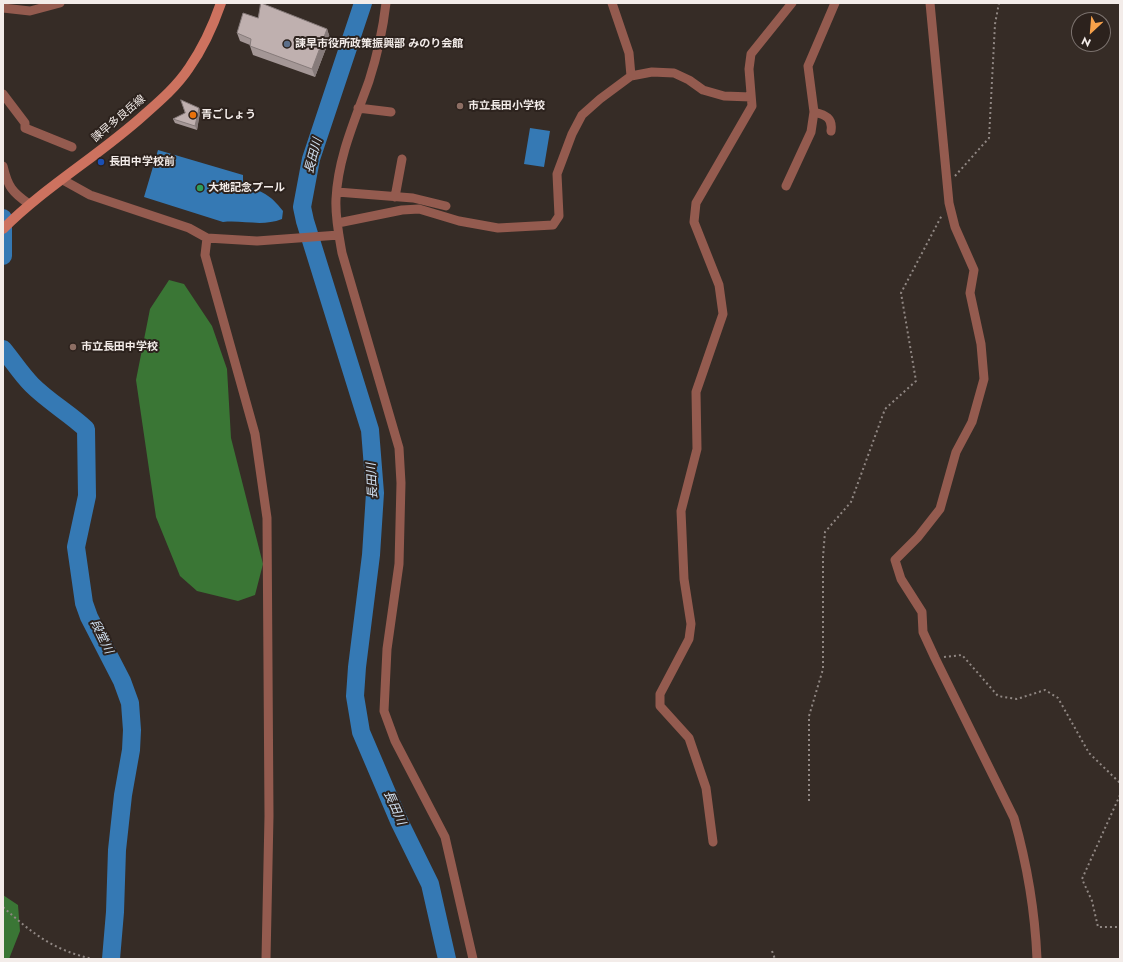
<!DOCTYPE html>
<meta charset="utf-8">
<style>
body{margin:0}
#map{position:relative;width:1123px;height:962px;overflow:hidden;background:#362c26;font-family:Jost,sans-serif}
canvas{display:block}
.frame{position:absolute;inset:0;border:4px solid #f3ece9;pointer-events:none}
.north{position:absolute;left:1071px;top:12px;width:40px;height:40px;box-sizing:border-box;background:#2c221d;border:1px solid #7c736f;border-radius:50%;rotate:206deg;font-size:11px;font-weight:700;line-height:16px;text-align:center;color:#f3ece9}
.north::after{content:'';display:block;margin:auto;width:14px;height:18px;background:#f7a14a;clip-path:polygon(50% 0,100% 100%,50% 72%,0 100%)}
</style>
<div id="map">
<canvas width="1123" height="962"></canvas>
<div class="frame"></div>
<div class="north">N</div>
</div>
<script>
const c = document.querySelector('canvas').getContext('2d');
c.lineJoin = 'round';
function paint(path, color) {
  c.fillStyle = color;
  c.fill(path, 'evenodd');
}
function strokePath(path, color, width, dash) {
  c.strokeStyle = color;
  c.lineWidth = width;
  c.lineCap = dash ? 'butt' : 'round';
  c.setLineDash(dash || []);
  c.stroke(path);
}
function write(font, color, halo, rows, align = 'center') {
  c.font = font + ' Jost,"Noto Sans JP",sans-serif';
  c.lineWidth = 4;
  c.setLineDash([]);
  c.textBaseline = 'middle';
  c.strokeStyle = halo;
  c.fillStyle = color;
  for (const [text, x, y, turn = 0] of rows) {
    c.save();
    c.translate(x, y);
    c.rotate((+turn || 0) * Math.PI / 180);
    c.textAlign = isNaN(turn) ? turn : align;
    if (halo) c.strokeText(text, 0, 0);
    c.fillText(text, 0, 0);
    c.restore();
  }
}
paint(new Path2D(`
 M 169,280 L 184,284 L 212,326 L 227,369 L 231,438 L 263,564 L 255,595 L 238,601 L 197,591 L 180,576 L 156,517 L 136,380 L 150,309 Z
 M 3,895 L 18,905 L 20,931 L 9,959 L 3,959 Z`), '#3a7635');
paint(new Path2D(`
 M 530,128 L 550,131 L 544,167 L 524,164 Z
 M 158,150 L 243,175 L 243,185 C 263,192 270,194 283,211 L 282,219 C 262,227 244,220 223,222 L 144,197 Z`), '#3579b4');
strokePath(new Path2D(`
 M 363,3 L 311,159 L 302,207 L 305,221 L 370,430 L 375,493 L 371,555 L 357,667 L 355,696 L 361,732 L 399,821 L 430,884 L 447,959
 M 3,218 L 3,256
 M 3,349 C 13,361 21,374 32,385 C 49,402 69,413 86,429 L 87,496 L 76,547 L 84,603 L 89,617 L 122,681 L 130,703 L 132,730 L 131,750 L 123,795 L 117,850 L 115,912 L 111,959`), '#3579b4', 18);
strokePath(new Path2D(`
 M 955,176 L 989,138 L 995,24 L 999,3
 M 944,657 L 962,655 L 998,696 L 1017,699 L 1045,690 L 1058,698 L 1089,753 L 1120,783
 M 1120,795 L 1082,879 L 1092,901 L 1098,927 L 1120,927
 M 809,801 L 809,716 L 823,669 L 823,557 L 825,532 L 851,502 L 885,409 L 916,381 L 901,293 L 942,215
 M 3,907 C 33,934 53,950 93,959
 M 772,951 L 775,959`), '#908783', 2, [2, 3]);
strokePath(new Path2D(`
 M 386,3 C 383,29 377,56 369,81 C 355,120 338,157 336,199 C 335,217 339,236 342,253 L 399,448 L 401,483 L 399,564 L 387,649 L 384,711 L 395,741 L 445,837 L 473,959
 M 612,3 L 629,53 L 631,76
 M 930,3 L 949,203 L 955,227 L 974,270 L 970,293 L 981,344 L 984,379 L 972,422 L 956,452 L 940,509 L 918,537 L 895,560 L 901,579 L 922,612 L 923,632 L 935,658 L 1014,818 C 1027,864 1035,911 1037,959
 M 3,8 L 30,11 L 60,3
 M 3,94 L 25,123 L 25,128 L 72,147
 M 358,108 L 391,112
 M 814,112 C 826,115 833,118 831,131
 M 3,166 C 8,187 12,192 29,204
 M 63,180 L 90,195 L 189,228 L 207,238 L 257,241 L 339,235
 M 786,186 L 811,132 L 814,112 L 808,66 L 835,3
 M 337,192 L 413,198 L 446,206
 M 395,197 L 402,159
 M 338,223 L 402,210 L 419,209 L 459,221 L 498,228 L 553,225 L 559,216 L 557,174 L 572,134 L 582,115 L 600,99 L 631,76 L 652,72 L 674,73 L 689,80 L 703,90 L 724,96 L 751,97
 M 207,238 L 205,255 L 255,434 L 267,518 L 269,816 L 266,959
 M 713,842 L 706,788 L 689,738 L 660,706 L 660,694 L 689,639 L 691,624 L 684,579 L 681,511 L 697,449 L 696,392 L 723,314 L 719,285 L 694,222 L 696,203 L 752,106 L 749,69 L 751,54 L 792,3`), '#945b4f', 9);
strokePath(new Path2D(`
 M 3,229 C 46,186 100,155 145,114 C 161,100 177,86 189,68 C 203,48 213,26 221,3`), '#cd725f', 10);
paint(new Path2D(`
 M 258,18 L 327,29 L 330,38 L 315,77 L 253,55 L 250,46 L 250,45 L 240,41 L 237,33 Z
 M 199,108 L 200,112 L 197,130 L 175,123 L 173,119 Z`), '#a49796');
paint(new Path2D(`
 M 327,29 L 330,38 L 315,77 L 312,69 Z
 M 199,108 L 200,112 L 197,130 L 195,126 Z`), '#867b7a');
const building = new Path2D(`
 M 261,3 L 327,29 L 312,69 L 250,46 L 251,39 L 237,33 L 243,13 L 258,18 Z
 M 181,100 L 199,108 L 195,126 L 173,119 L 185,113 Z`);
paint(building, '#bfb0af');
strokePath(building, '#867b7a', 1);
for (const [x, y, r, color] of [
 [287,44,4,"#5c6f8a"],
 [460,106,4,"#8d6e63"],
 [193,115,4,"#e8710a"],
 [101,162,4,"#1a4fb4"],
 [200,188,4,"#2e9e5b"],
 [73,347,4,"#8d6e63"]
]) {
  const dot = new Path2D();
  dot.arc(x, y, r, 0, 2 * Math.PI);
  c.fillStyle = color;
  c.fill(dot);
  strokePath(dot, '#2c221d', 1.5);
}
write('bold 11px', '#f3ece9', '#2c221d', [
 ["諫早市役所政策振興部 みのり会館",295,44],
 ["市立長田小学校",468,106],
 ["青ごしょう",201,115],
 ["長田中学校前",109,162],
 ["大地記念プール",208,188],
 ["市立長田中学校",81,347]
], 'left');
write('11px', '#f3ece9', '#2c221d', [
 ["諫早多良岳線",119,119,-40]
]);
write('italic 12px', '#d4e4f5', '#2c221d', [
 ["長田川",314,156,-75],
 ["長田川",373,481,-93],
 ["段堂川",101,637,64],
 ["長田川",394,808,66]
]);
</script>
